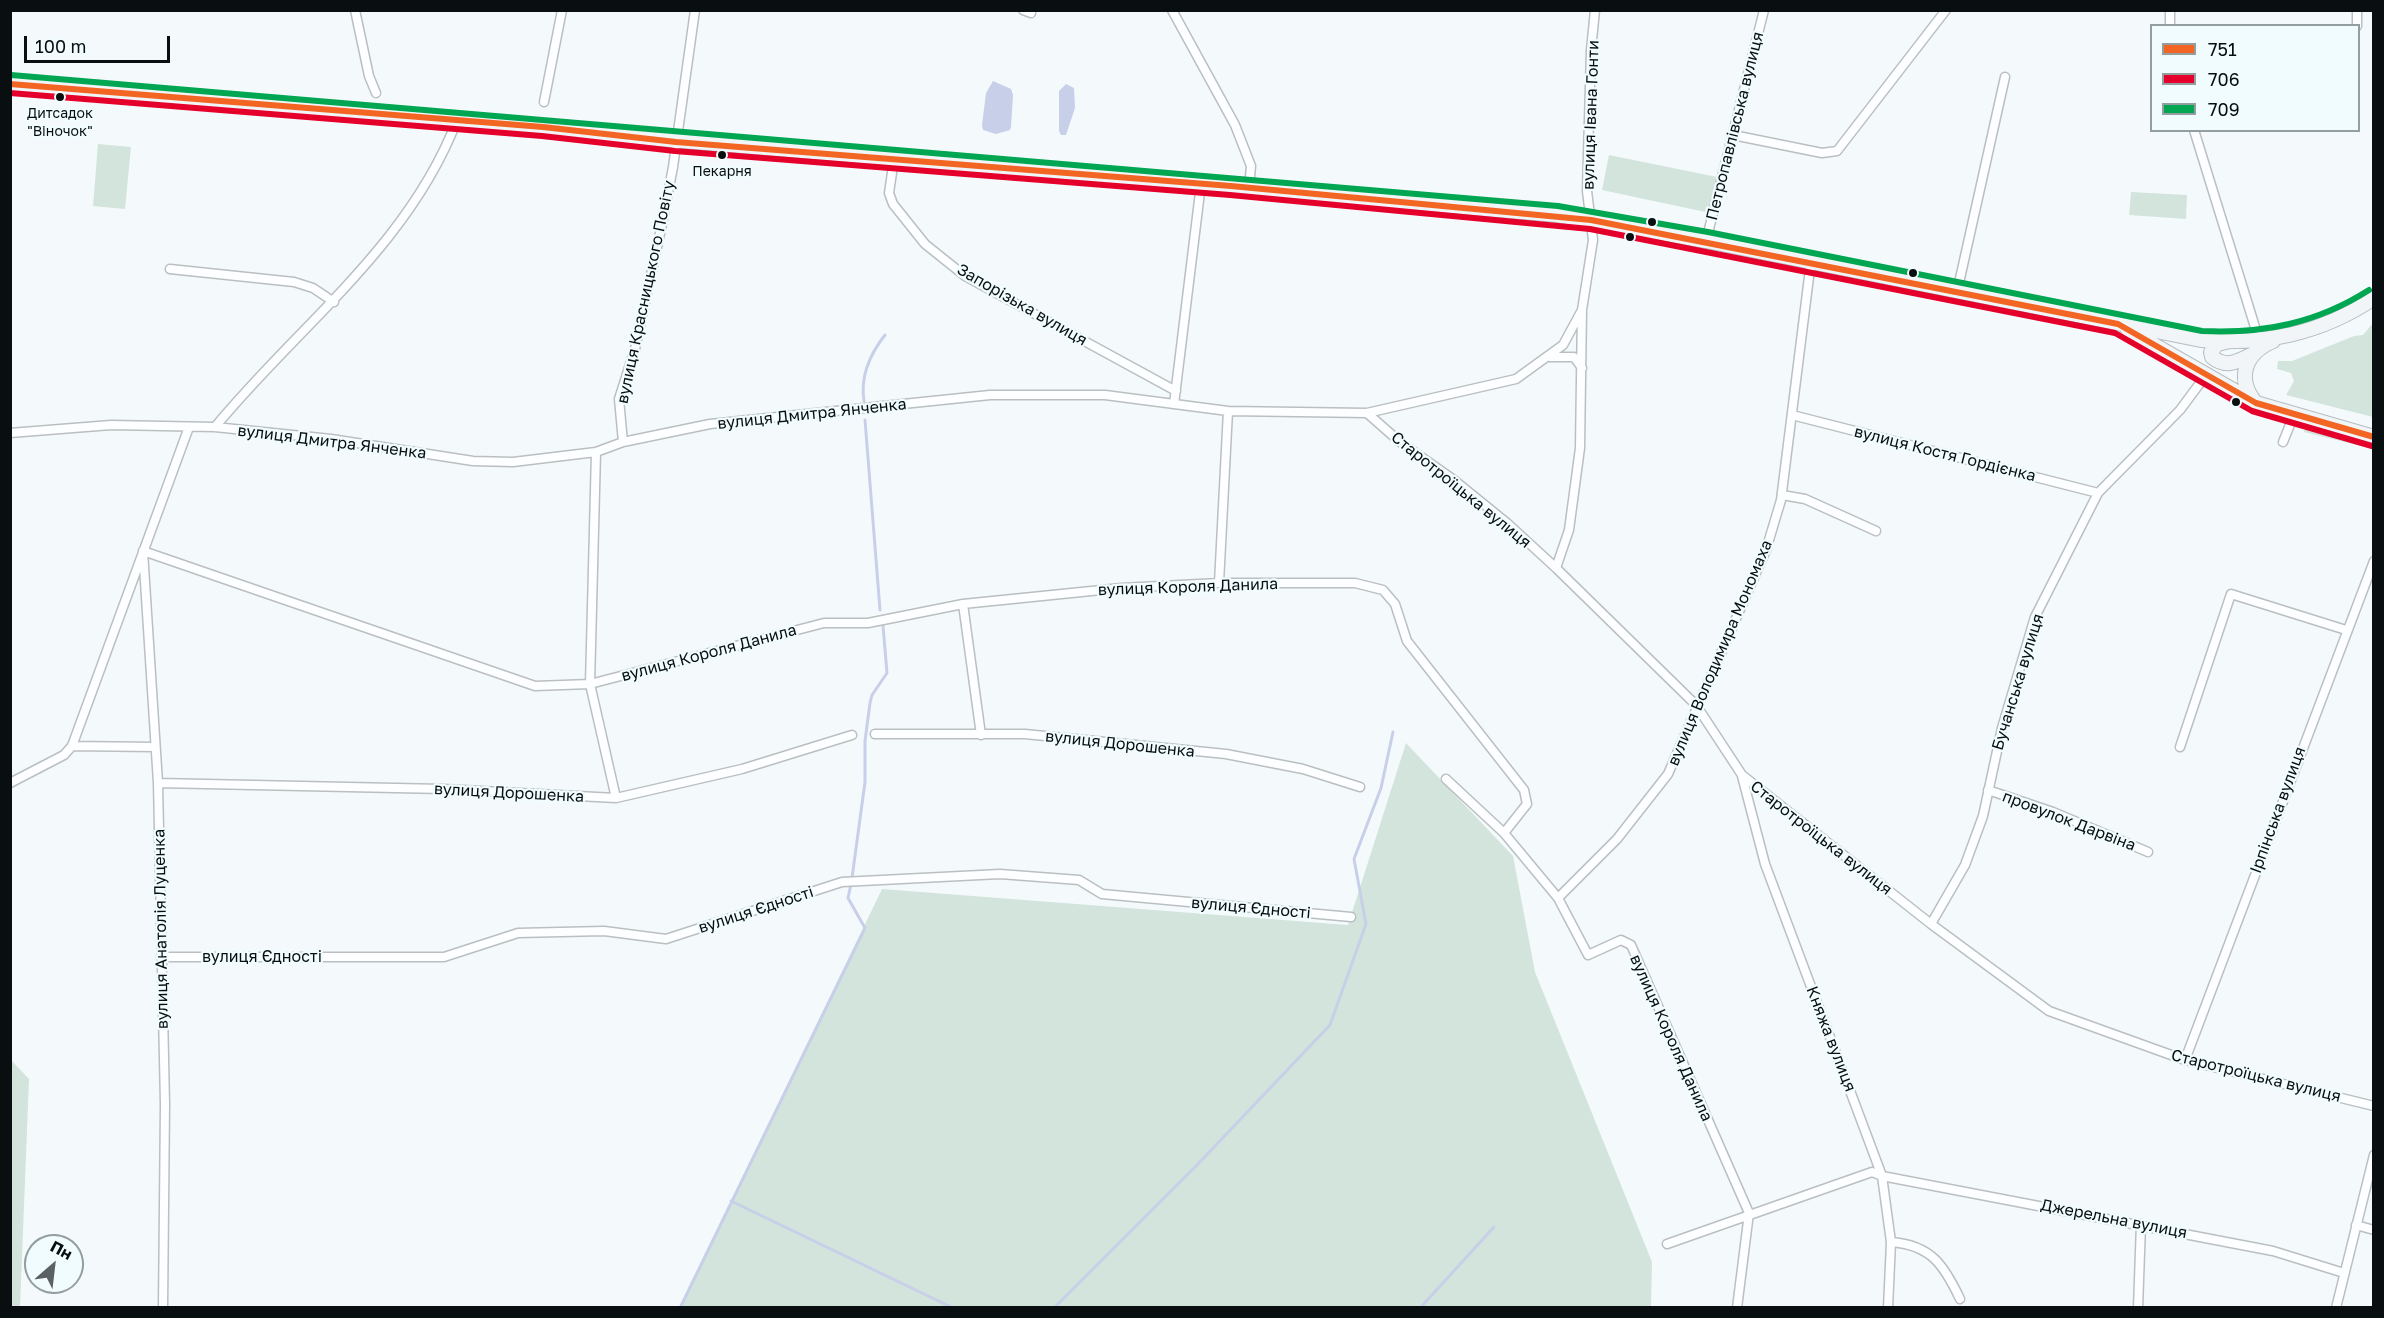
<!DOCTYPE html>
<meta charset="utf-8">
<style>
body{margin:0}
#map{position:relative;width:2384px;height:1318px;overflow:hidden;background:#f4fafc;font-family:"Golos Text",sans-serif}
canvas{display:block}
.frame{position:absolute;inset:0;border:12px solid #090f11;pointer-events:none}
.legend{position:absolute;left:2150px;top:24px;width:210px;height:108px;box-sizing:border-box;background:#f1fcff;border:2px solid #949da0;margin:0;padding:8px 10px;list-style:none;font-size:18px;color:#090f11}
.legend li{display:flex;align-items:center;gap:12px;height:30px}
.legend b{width:30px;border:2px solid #949da0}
.north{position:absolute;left:24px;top:1234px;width:60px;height:60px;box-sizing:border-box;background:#f1fcff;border:2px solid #949da0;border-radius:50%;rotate:28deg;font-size:16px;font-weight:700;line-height:24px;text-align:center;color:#090f11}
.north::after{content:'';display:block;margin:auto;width:21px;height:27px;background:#5b6163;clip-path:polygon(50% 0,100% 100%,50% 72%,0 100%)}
.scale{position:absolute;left:24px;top:36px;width:146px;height:27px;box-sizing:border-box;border:3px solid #090f11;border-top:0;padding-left:8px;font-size:18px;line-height:21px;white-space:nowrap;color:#090f11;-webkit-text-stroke:4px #f1fcff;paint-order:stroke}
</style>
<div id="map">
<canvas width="2384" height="1318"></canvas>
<div class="frame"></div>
<ul class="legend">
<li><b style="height:8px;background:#f26522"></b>751</li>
<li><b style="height:8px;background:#e4002b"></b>706</li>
<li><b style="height:8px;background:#00a651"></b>709</li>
</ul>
<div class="north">Пн</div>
<div class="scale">100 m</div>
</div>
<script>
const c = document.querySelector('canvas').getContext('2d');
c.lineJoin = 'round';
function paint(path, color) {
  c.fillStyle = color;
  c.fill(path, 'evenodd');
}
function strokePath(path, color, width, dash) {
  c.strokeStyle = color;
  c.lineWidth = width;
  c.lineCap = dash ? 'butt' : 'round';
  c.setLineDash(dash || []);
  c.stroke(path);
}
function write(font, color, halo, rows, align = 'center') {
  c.font = font + ' "Golos Text",sans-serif';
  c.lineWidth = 4.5;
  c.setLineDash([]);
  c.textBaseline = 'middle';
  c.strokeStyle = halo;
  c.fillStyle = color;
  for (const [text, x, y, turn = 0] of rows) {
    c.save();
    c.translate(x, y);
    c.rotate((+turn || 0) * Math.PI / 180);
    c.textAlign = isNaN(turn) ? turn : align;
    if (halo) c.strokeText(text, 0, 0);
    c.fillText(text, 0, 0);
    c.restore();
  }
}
paint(new Path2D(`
 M 98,144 L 131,147 L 125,209 L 93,206 Z
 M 1609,155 L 1717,177 L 1710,213 L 1602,190 Z
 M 2131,192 L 2187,195 L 2186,219 L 2129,215 Z
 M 2373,323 L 2373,417 L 2286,395 L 2294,381 L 2291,373 L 2277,369 L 2278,361 L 2292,361 L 2354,336 L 2363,335 Z
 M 2306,425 L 2373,442 L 2373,449 L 2304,432 Z
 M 1406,743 L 1513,856 L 1535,972 L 1652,1262 L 1651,1308 L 680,1308 L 882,889 L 1348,925 Z
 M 11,1060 L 29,1079 L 20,1308 L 10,1307 Z`), '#d3e4dc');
paint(new Path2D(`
 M 993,81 L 1011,89 L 1013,95 L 1011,127 L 1010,130 L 996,134 L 983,130 L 982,125 L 986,93 Z
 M 1066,84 L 1074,88 L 1075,108 L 1066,135 L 1061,135 L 1059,131 L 1059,91 Z`), '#c8cfe8');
strokePath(new Path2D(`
 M 864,401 C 860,376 870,354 885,335
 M 865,420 L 880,610
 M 852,878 L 865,782 L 865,741 L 870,703 L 872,695 L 887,673 L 883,626
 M 731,1201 L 953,1308
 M 680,1308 L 865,928 L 848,898 L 851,884
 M 1054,1308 L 1195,1167 L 1330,1025 L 1366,924 L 1354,859 L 1381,788 L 1393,732
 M 1420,1308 L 1494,1227`), '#c8cfe8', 3);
const minor = new Path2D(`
 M 355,10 L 369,76 L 376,93
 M 1023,10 L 1031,13
 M 1172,10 L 1235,125 L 1251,166 L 1249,188
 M 2170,10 L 2170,26
 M 2357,26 L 2357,10
 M 544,102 L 562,10
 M 2194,130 L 2259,340
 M 1733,135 L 1822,153 L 1837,151 L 1946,10
 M 894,159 L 889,193 L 893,204 L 925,244 L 965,276 L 1176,391
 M 1706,241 L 1764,10
 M 170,269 L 294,282 L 313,288 L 334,302
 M 1957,292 L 2005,77
 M 1550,357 L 1574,357 L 1582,368
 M 1174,404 L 1201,184
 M 1367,413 L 1400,442 L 1454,480 L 1507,523 L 1556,568 L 1696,705 L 1742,775 L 1931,924 L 2049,1011 L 2185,1060 L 2374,1106
 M 1792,415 L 2098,493
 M 215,427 C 298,326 409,246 457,120
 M 10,433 L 111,425 L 215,427 L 331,439 L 473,461 L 513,462 L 596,452 L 623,442 L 710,424 L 990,395 L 1105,395 L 1228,411 L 1367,413 L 1516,379 L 1563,345 L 1582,310
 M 623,442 L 619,399 L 635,349 L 662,224 L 673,167 L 695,10
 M 2283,442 L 2294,415
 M 596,452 L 590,684 L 616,798
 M 1782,495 L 1805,499 L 1876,531
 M 143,551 L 535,686 L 590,684 L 824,623 L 868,623 L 963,604 L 1121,588 L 1219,583 L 1355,583 L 1383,590 L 1395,604 L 1407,641 L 1524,790 L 1527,804 L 1504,833
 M 143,551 L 158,783 L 165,1104 L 163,1308
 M 1556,568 L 1569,530 L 1580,448 L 1582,310 L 1593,240 L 1587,191 L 1591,50 L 1595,10
 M 1219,583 L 1228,411
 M 963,604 L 981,735
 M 875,734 L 1025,734 L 1226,754 L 1303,769 L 1360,787
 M 72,746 L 155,747
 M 2180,747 L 2231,594 L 2346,630
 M 1742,776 L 1765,864 L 1882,1176 L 1891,1242 L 1888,1308
 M 1446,779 L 1504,833 L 1558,898 L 1588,955 L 1621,940 L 1631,945 L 1749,1213 L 1737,1308
 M 10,783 L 64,755 L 72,746 L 189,427
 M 158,783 L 443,789 L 616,798 L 742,769 L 852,735
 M 1988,790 L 2053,812 L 2148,852
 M 1558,898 L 1617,839 L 1668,774 L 1766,550 L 1781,500 L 1811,261
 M 1931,924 L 1965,865 L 1983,816 L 2002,728 L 2035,617 L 2098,493 L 2180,410 L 2206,375
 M 161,957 L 444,957 L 518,933 L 604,931 L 666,939 L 842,882 L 1000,874 L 1079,880 L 1102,894 L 1351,917
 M 2185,1060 L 2374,561
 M 2356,1225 L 2374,1230
 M 1891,1242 C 1931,1245 1944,1265 1960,1299
 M 1667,1244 L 1872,1172 L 1882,1176 L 2273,1251 L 2344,1273
 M 2138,1308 L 2141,1224
 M 2336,1308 L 2374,1155`);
const primary = new Path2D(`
 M 10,84 L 1557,215 L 1706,241 L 2201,340 C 2264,345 2321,334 2374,298
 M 2128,330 L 2256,403 L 2374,437
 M 2226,342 L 2217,344 L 2211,352 L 2212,357 C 2227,369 2238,361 2253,354
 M 2255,402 C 2236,378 2245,353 2273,341`);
strokePath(minor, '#babfc1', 11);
strokePath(primary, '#b6bec3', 16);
strokePath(minor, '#fdfeff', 8);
strokePath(primary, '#f1f5f7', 14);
strokePath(new Path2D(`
 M 10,84 L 543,127 L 676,142 L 1231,186 L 1591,220 L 2118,324 L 2256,403 L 2374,437`), '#f26522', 6);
strokePath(new Path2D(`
 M 10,93 L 542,136 L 675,151 L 1230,195 L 1590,229 L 2115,333 L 2252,411 L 2372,446`), '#e4002b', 6);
strokePath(new Path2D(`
 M 11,75 L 1558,206 L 1708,232 L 2202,331 C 2264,334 2317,323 2369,290`), '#00a651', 6);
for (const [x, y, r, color] of [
 [60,97,5,"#090f11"],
 [722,155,5,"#090f11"],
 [1652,222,5,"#090f11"],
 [1630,237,5,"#090f11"],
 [1913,273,5,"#090f11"],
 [2236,402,5,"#090f11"]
]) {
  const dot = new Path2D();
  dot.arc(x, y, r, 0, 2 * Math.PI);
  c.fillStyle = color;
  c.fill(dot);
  strokePath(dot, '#f1fcff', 2);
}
write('14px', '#090f11', '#f1fcff', [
 ["Дитсадок",60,114],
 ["\"Віночок\"",60,132],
 ["Пекарня",722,172]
]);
write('16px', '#090f11', '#f1fcff', [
 ["вулиця Івана Гонти",1591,115,-88],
 ["Петропавлівська вулиця",1735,126,-76],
 ["вулиця Красницького Повіту",646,292,-78],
 ["Запорізька вулиця",1022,305,30],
 ["вулиця Дмитра Янченка",812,414,-6],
 ["вулиця Дмитра Янченка",332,442,7],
 ["вулиця Костя Гордієнка",1945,454,14],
 ["Старотроїцька вулиця",1461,490,39],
 ["вулиця Короля Данила",1188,587,-2],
 ["вулиця Короля Данила",709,653,-15],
 ["вулиця Володимира Мономаха",1720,653,-67],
 ["Бучанська вулиця",2018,682,-73],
 ["вулиця Дорошенка",1120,744,6],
 ["вулиця Дорошенка",509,793,3],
 ["Ірпінська вулиця",2278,810,-70],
 ["провулок Дарвіна",2069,821,21],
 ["Старотроїцька вулиця",1821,838,38],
 ["вулиця Єдності",1251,908,5],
 ["вулиця Єдності",756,910,-18],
 ["вулиця Анатолія Луценка",161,929,-91],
 ["вулиця Єдності",262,957],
 ["вулиця Короля Данила",1671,1038,66],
 ["Княжа вулиця",1831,1039,69],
 ["Старотроїцька вулиця",2256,1076,14],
 ["Джерельна вулиця",2114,1219,11]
]);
</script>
